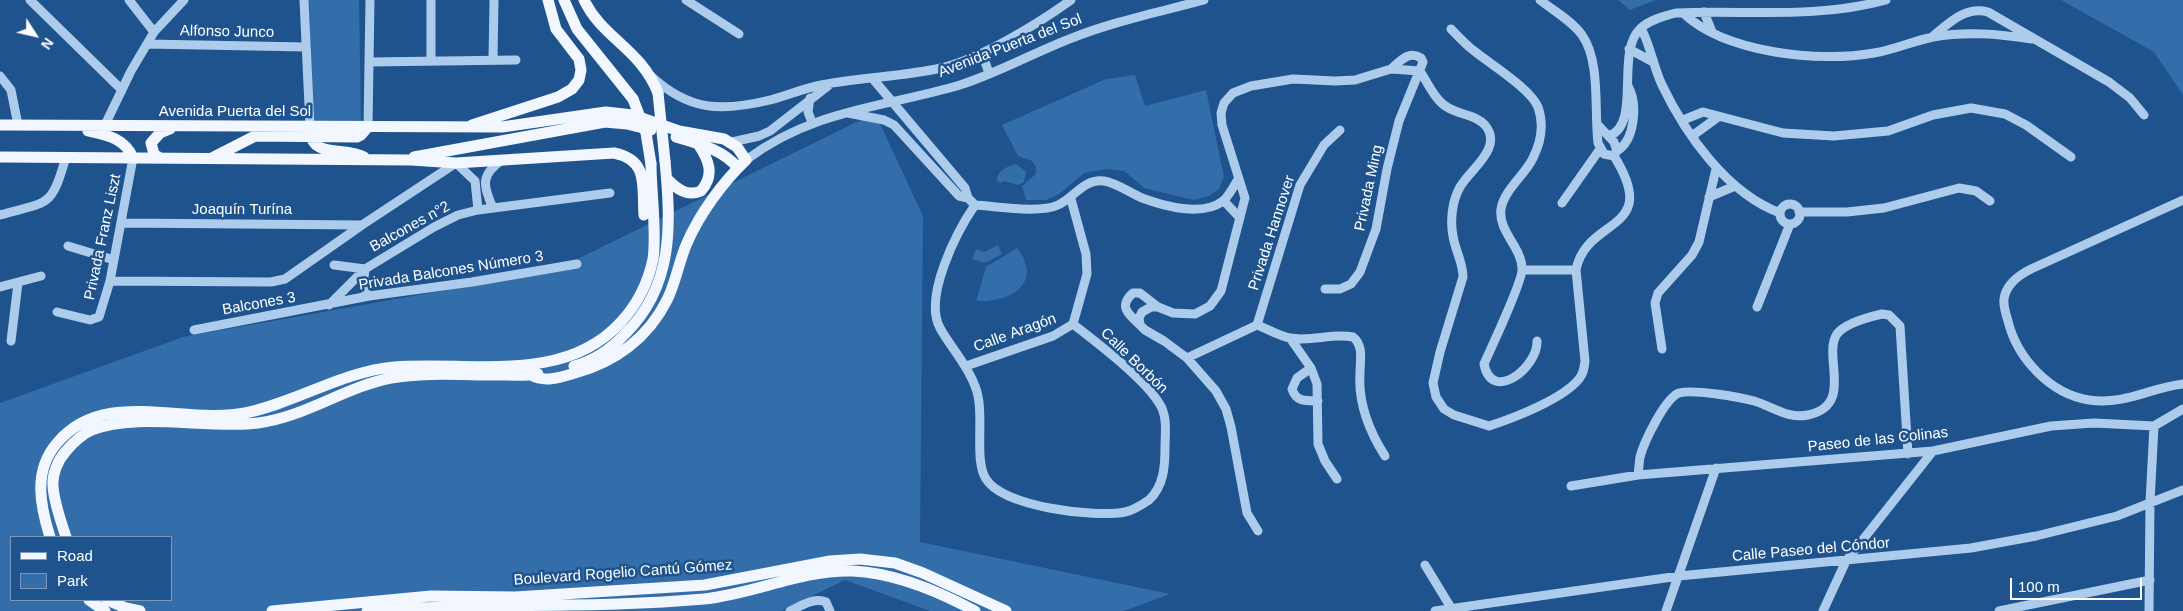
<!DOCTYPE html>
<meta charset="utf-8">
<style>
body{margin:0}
#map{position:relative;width:2183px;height:611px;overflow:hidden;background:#1f538d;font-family:Arial,sans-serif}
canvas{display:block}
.legend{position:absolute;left:10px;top:536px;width:162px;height:65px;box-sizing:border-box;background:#1f538d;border:1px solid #7998bb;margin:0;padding:6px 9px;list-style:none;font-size:15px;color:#fff}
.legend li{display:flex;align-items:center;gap:10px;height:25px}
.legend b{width:25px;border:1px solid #7998bb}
.north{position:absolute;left:10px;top:10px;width:50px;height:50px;-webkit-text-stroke:4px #1f538d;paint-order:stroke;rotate:125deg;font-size:14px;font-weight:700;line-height:20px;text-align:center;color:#fff}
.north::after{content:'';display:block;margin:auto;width:18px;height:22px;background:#fff;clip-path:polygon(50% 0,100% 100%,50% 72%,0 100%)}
.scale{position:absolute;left:2010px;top:578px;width:132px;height:22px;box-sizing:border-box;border:2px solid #fff;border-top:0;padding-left:6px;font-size:15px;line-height:18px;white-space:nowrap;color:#fff;-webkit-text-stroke:4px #1f538d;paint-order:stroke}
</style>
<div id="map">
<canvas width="2183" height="611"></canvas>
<ul class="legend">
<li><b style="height:6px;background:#f2f7ff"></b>Road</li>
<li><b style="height:14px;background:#336daa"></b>Park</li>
</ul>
<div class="north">N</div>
<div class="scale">100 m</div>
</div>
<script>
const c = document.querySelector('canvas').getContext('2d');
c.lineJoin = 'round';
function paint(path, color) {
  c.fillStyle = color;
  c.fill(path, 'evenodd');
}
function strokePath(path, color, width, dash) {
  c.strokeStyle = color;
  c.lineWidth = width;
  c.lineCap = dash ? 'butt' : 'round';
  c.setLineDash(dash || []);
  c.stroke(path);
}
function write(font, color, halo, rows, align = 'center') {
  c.font = font + ' Arial,sans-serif';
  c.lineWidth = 5;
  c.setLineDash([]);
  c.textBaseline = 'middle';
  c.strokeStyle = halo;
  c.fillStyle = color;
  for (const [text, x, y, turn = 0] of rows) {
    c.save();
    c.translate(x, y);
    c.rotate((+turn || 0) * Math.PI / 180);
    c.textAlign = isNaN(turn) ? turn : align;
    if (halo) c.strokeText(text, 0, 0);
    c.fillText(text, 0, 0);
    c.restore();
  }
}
paint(new Path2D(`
 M 309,0 L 359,0 L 361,123 L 313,122 Z
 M 1618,0 L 1656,0 L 1630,10 Z
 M 2061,0 L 2183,0 L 2183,95 L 2154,52 Z
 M 1135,75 L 1145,106 L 1206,90 L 1224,177 L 1219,189 L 1209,196 L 1194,200 L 1144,188 L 1124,171 L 1106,169 L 1084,173 L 1059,194 L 1046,200 L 1026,200 L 1022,186 L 1036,174 L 1036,167 L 1032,161 L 1018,156 L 1002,125 L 1106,79 Z
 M 875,113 L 923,216 L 920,542 L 1170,594 L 1124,611 L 930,611 L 845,580 L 781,611 L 0,611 L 0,403 L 183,337 L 553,271 ZM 11,537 L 171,537 L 171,600 L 11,600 Z
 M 1016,164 L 1026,172 L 1024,182 L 1018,185 L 1004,181 L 1000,183 L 997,181 C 997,170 1007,167 1016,164 Z
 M 998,245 L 1002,254 L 985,263 L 972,259 L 976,249 L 984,252 Z
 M 1017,248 C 1044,283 1011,303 976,301 L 986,267 Z`), '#336daa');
strokePath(new Path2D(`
 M 30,0 L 122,90
 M 129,0 L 154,32
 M 304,0 L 310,127
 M 686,0 L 739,34
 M 1540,0 C 1554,11 1572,21 1582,35 C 1601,62 1594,111 1598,143 L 1604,154 L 1614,156
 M 1704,12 L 1712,32
 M 1683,13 C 1725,53 1819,63 1874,53 C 1894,50 1913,41 1933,37 C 1967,31 1998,34 2032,39
 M 1641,28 C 1651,47 1653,66 1662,85 C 1686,135 1727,193 1780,213
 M 1451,29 C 1458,36 1465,44 1473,50 C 1490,64 1530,88 1538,107 C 1544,124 1541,142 1533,158 C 1525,175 1504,190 1501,209 C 1498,232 1522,247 1522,269 C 1523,281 1491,348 1484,364 C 1492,404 1538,367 1537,341
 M 1932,37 C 1949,23 1965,6 1988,12 L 2109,82 L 2130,98 L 2144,115
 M 147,44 L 306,47
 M 1629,49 L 1653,62
 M 982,53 L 989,73
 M 493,59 L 494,0
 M 431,61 L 431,0
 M 369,62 L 516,60
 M 1420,71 C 1427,82 1435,100 1447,107 C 1459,115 1475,114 1485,125 C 1504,148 1470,169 1460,187 C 1452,201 1450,221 1453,236 C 1455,250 1463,262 1463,277 L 1440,352 L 1433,383 L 1436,397 L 1444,409 L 1454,415 L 1489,426 C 1514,418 1563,399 1579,379 C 1584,373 1584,368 1585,361 L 1576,270 C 1586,216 1662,233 1614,156
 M 0,76 L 11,90 L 18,125
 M 651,76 C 689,111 721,112 770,100 C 787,96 804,88 821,85 C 860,77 901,77 941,68 C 982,58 1036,25 1071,0
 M 873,79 L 965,188 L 968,198 L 975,205 C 996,206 1039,214 1058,205 C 1074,198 1084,178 1104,181 C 1117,183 1130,193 1142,198 C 1164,206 1202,217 1223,201 C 1229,196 1234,186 1238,179
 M 810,98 L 808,112 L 812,122
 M 848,113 L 884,120 L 894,125 L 959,196 L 968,198
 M 1683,120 L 1703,112 L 1783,133 L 1834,136 L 1888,131 L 1933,115 L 1971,108 L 2005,114 L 2026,125 L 2071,157
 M 1597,124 L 1614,142 L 1617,151 L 1614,155
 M 104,127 L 131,71 L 154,32 L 184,0
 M 368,127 L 370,0
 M 1609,136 C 1642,124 1615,53 1640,29 C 1649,20 1664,16 1676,13 C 1745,10 1818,19 1886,0
 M 1692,136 L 1718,117
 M 732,142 L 759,136 L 770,131 L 828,86
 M 1617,151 C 1635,140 1638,104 1628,86
 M 746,160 C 814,109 882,108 960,85 C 998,73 1035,52 1072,38 C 1115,21 1160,12 1204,0
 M 1709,197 L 1735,186
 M 1071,199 L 1086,254 L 1087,274 L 1073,324
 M 2183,200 L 2031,269 C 2019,275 2006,284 2004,299 C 2003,306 2006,314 2008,321 C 2017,358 2050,394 2089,400 C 2126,405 2149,388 2183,384
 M 1224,201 L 1240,218
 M 1562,203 L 1600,149
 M1780 214a10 10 0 1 1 20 0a10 10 0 1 1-20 0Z
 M 975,205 C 957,231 923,297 940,328 C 951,348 967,364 975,386 C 986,412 973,459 986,479 C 1003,507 1095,518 1125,512 C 1132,511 1143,504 1149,500 C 1164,486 1165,466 1165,447 C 1165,433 1168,416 1159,403 C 1144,378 1097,343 1073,324
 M 493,208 C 483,186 480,175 502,160
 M 1799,212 L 1847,212 L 1884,208 L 1959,188 L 1976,191 L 1990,201
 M 0,215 C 50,201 51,208 66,157
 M 122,223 L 362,225
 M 68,246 L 114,260
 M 334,265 L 365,269 C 364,280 361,288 369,296
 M 1523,270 L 1576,270
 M 110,281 L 271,282 L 285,279 L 362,225 L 456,163 L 475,181 L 478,210
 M 0,287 L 41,276
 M 1325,289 L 1340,289 L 1351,284 L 1360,272 L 1376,229 L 1387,169 L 1399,121 L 1423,62 L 1421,58 C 1409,50 1400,61 1391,69
 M 329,305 L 365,269 L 434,227 L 458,215 L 478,210 L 610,193
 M 1757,307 L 1790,224
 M 57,312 L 90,320 L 99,317 L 110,281 L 133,158
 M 1140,325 C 1128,314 1118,306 1133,293 L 1140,293 L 1158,307
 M 1257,325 L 1300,185 L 1324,145 L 1340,130
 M 194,330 L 369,296 L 472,282 L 577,264
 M 1290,338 L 1311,368 L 1317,384 L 1318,444 L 1325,461 L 1337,479
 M 11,341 L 18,283
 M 1662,349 L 1655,303 L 1658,293 L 1692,255 L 1699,242 L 1716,169
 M 1187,358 L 1257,325 C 1268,329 1279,336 1290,338 C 1311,342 1332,333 1353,337 C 1364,346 1360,360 1360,373 C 1358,403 1369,431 1385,456
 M 966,366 L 1053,336 L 1073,324
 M 1311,368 L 1297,378 L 1292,389 C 1296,402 1306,401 1318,401
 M 1638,475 C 1639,469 1639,463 1640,457 C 1644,442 1665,398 1679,393 C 1694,389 1739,397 1754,401 C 1774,407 1787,419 1808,415 C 1855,405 1822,356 1837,334 C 1845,323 1869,317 1882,314 L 1889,315 L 1900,326 L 1908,454
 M 1571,486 L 1638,475 L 1933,451 L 2051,426 L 2094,423 L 2154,426 L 2183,409
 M 1258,531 L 1247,513 L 1231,427 L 1226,409 L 1216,391 L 1187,358 L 1164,341 L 1145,330 L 1140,325 L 1139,318 L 1142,312 L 1151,307 L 1158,307 L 1173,313 L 1195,314 L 1210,306 L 1221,291 L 1245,198 L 1222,125 L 1221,113 L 1224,103 L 1233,93 L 1251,86 L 1293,79 L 1335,81 L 1355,80 L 1391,69 L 1420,71
 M 1425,565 L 1453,611
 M 790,611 C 801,606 814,597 826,602 L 830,611
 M 1435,611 L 1679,576 L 1971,548 L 2036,536 L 2117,516 L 2183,490
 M 1666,611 L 1716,468
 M 1823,611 L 1846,561 L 1933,451
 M 1999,611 L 2150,580
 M 2149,611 L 2150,502 L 2154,426`), '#adccec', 9);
strokePath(new Path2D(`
 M 564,0 L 577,29 L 633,99
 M 584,0 C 602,38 641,49 658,93
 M 0,125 L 502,127 L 606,112 L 633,115 L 679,131 L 724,139 L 737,147 L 746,160 C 723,182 700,213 687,243 C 679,261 676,282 667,300 C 648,338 615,362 575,373 C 561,377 545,383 531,375
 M 472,125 L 558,97 L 572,89 L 579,80 L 581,70 L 579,59 L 556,29 L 548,0
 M 88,131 C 106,135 125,138 133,158
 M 310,131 C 312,159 346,146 364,157
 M 676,137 C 699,144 722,149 738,168
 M 0,157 L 412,160 L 456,163 L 614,153 C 649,160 642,186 644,215
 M 414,157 L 605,122 L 627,124 L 651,130
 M 160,158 L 154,154 L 151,143 L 160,133 L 170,129
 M 212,158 L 255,136 L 357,137 L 361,135 L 368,127
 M 667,179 C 677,189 687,197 701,191 C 715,175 709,160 698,144
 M 574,366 C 594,361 611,349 625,334 C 674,286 671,225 665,161
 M 50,537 C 40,505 33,471 57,443 C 104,387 183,425 245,413 C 295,403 344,371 394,367 C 468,361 563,385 620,323 C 637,305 648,283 653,259 C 657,233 651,192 651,164
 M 66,537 C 61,521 54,503 53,486 C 52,474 58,460 66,451 C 73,443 82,434 92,430 C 135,412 209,429 258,423 C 305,417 345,387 391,378 C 425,372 462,375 497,375 C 511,375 525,376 538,374
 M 89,600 L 105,611
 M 107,600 L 126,608 L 140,611
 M 272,611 L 431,596 L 515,597 L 705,585 L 830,561 L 860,559 L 895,563 L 923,573 L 1006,611
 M 367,611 C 479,602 592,609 704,599 C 754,594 803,569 853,571 C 896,573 938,591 975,611`), '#f2f7ff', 11);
strokePath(new Path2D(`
 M 658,93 L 665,161
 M 633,99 L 646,133 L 651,164`), '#f2f7ff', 11);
write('15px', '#fff', '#1f538d', [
 ["Alfonso Junco",227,32,1],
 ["Avenida Puerta del Sol",1010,46,-21],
 ["Avenida Puerta del Sol",235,112],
 ["Privada Ming",1369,188,-78],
 ["Joaquín Turína",242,210],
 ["Balcones n°2",410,227,-29],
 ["Privada Hannover",1272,233,-72],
 ["Privada Franz Liszt",103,237,-78],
 ["Privada Balcones Número 3",451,271,-9],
 ["Balcones 3",259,304,-10],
 ["Calle Aragón",1015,333,-20],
 ["Calle Borbón",1134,361,44],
 ["Paseo de las Colinas",1878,440,-6],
 ["Calle Paseo del Cóndor",1811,550,-5],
 ["Boulevard Rogelio Cantú Gómez",623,573,-4]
]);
</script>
